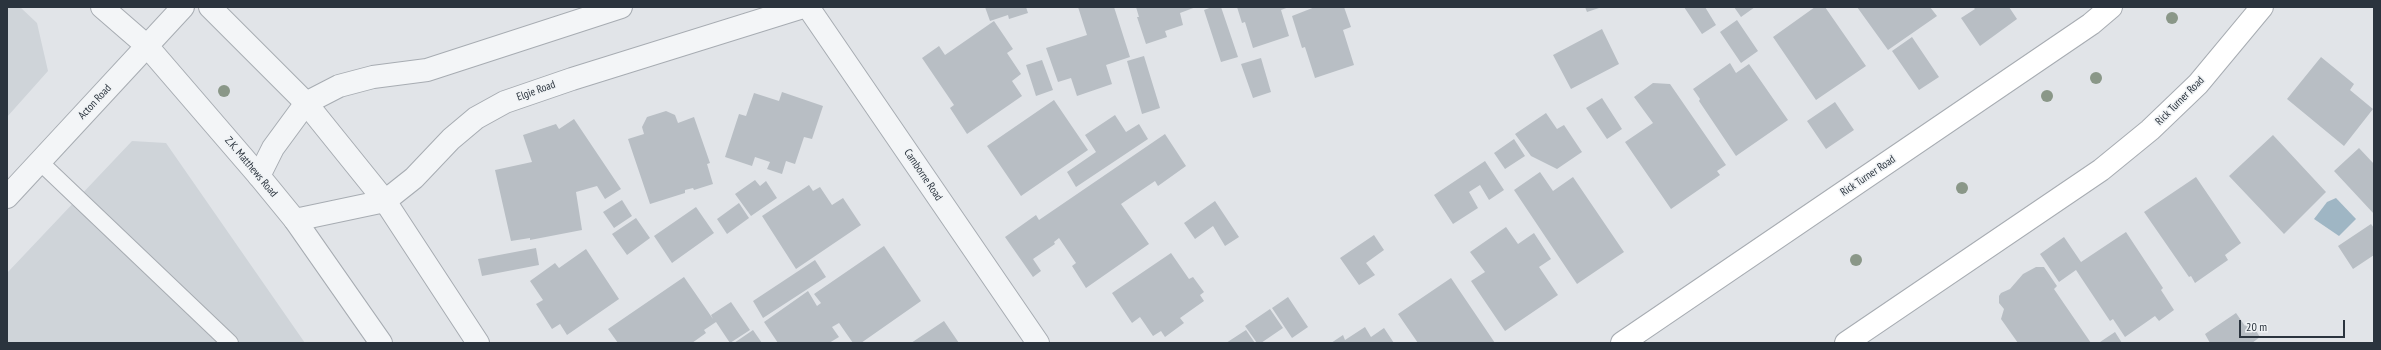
<!DOCTYPE html>
<html>
<head>
<meta charset="utf-8">
<style>
  body { margin:0 }
  #map { position:relative; width:2381px; height:350px; overflow:hidden; background:#e1e4e8; font-family:"PT Sans Narrow",sans-serif }
  canvas { display:block }
  .frame { position:absolute; inset:0; border:8px solid #2b343e; pointer-events:none }
  .scale { position:absolute; left:2239px; top:320px; width:106px; height:18px; box-sizing:border-box; border:2px solid #2b343e; border-top:0; padding-left:5px; font-size:12px; line-height:14px; white-space:nowrap; color:#2b343e; -webkit-text-stroke:3px #f0f3f5; paint-order:stroke }
</style>
</head>
<body>
<div id="map">
<canvas width="2381" height="350"></canvas>
<div class="frame"></div>
<div class="scale">20 m</div>
</div>
<script>
const c = document.querySelector('canvas').getContext('2d');
c.lineJoin = 'round';
function fillPath(path, color) {
  c.fillStyle = color;
  c.fill(path, 'evenodd');
}
function poly(rows) {
  const path = new Path2D();
  for (const r of rows) {
    path.moveTo(r[0], r[1]);
    for (let i = 2; i < r.length; i += 2) path.lineTo(r[i], r[i + 1]);
  }
  return path;
}
function strokePath(path, color, width, dash) {
  c.strokeStyle = color;
  c.lineWidth = width;
  c.lineCap = dash ? 'butt' : 'round';
  c.setLineDash(dash || []);
  c.stroke(path);
}
function drawText(font, color, halo, rows, align = 'center') {
  c.font = font + ' "PT Sans Narrow",sans-serif';
  c.lineWidth = 3;
  c.setLineDash([]);
  c.textBaseline = 'middle';
  c.strokeStyle = halo;
  c.fillStyle = color;
  for (const [text, x, y, turn = 0] of rows) {
    c.save();
    c.translate(x, y);
    c.rotate((+turn || 0) * Math.PI / 180);
    c.textAlign = isNaN(turn) ? turn : align;
    if (halo) c.strokeText(text, 0, 0);
    c.fillText(text, 0, 0);
    c.restore();
  }
}
fillPath(poly([
  [7,7,20,7,37,23,48,71,7,117],
  [132,141,166,143,305,343,7,343,7,273]
]), '#cfd4d9');
fillPath(poly([
  [2336,198,2356,219,2339,236,2314,219,2327,202]
]), '#9fb6c4');
fillPath(poly([
  [985,7,1026,7,1028,13,1009,19,1008,15,990,21],
  [1078,7,1114,7,1130,57,1106,65,1112,84,1077,96,1071,78,1058,82,1046,48,1087,35],
  [1136,7,1196,7,1180,13,1183,25,1165,31,1167,37,1146,44,1137,17,1139,17],
  [1212,7,1221,7,1238,57,1221,62,1204,10],
  [1237,7,1289,7,1281,10,1289,36,1253,48,1245,22,1242,23],
  [1315,7,1344,7,1351,27,1343,30,1354,65,1315,78,1305,47,1302,48,1292,16],
  [1585,7,1602,7,1587,12],
  [1684,7,1705,7,1716,25,1702,34],
  [1734,7,1755,7,1741,17],
  [1815,7,1825,7,1866,66,1816,100,1773,37],
  [1857,7,1930,7,1937,16,1888,50],
  [1973,7,2009,7,2017,19,1980,46,1961,18,1975,9],
  [1737,20,1758,51,1741,63,1720,32],
  [994,21,1013,49,1007,53,1021,74,1012,81,1022,96,967,134,950,108,954,105,922,58,939,46,945,55],
  [1602,29,1619,64,1571,89,1553,55],
  [1912,37,1939,77,1919,90,1892,51],
  [1144,56,1160,108,1142,114,1127,61],
  [2321,57,2354,84,2350,90,2373,109,2344,146,2287,99],
  [1261,58,1271,92,1253,98,1241,64],
  [1042,60,1053,90,1036,96,1026,65],
  [1730,63,1736,73,1749,64,1788,120,1736,156,1699,101,1700,99,1693,89],
  [1653,83,1670,84,1726,165,1717,171,1720,175,1671,209,1625,142,1653,123,1634,97],
  [782,92,823,106,812,139,804,137,795,164,786,161,782,174,767,169,770,162,755,157,752,166,725,157,739,114,746,116,754,93,779,101],
  [1602,98,1622,129,1607,139,1586,108],
  [1054,100,1088,150,1021,196,987,146],
  [1835,102,1854,130,1826,149,1807,121],
  [666,111,675,115,678,123,694,117,710,163,707,164,713,184,694,190,693,188,685,190,685,193,650,204,628,139,644,134,642,127,647,117],
  [1546,113,1557,129,1564,125,1582,152,1557,169,1531,156,1515,134],
  [1115,115,1126,132,1139,124,1148,139,1076,187,1067,172,1096,152,1085,135],
  [574,119,621,189,605,199,597,186,576,192,582,230,530,240,530,238,511,241,495,170,532,162,523,135,556,124,559,129],
  [1165,134,1186,166,1158,186,1155,181,1121,204,1149,244,1086,288,1072,266,1076,263,1059,238,1054,242,1055,244,1033,259,1041,271,1033,277,1005,237,1036,215,1039,220],
  [2273,135,2326,192,2284,234,2229,176],
  [1514,139,1525,156,1505,169,1494,153],
  [2359,148,2374,164,2374,214,2334,171],
  [1485,161,1504,190,1489,200,1480,185,1469,192,1478,208,1453,224,1434,195],
  [1540,172,1553,191,1573,177,1624,252,1577,284,1514,190],
  [2196,177,2241,243,2225,255,2228,260,2195,283,2191,276,2189,277,2144,212],
  [755,180,760,186,766,181,777,198,751,216,735,194],
  [809,185,813,191,820,187,832,205,843,198,861,225,796,269,762,216],
  [622,200,632,216,614,228,603,212],
  [1215,201,1239,237,1225,246,1213,226,1195,239,1184,223],
  [739,203,749,218,727,234,717,219],
  [696,207,714,233,672,263,654,236],
  [636,218,650,238,627,255,612,234],
  [2371,224,2374,228,2374,255,2353,269,2338,246],
  [1506,227,1518,244,1534,233,1551,259,1539,267,1558,295,1505,331,1471,281,1485,272,1470,252],
  [2126,232,2163,288,2161,290,2174,310,2159,321,2155,316,2125,337,2113,319,2110,321,2076,270,2059,282,2040,254,2064,237,2081,262],
  [1374,235,1384,250,1366,263,1375,275,1359,285,1340,258],
  [884,246,921,301,861,343,853,343,839,323,832,327,839,337,829,343,778,343,764,322,808,291,817,306,821,303,814,294],
  [536,248,539,265,482,276,478,259],
  [586,249,619,299,567,335,560,324,552,329,536,304,543,300,530,281,555,263,559,268],
  [1171,253,1189,279,1193,277,1204,292,1200,295,1204,301,1180,318,1184,323,1165,337,1161,331,1153,336,1140,317,1132,323,1112,293],
  [815,260,826,277,763,318,753,301],
  [2036,267,2044,267,2057,286,2054,289,2091,343,2018,343,2001,319,2004,309,1999,303,1999,296,2001,293,2010,289,2023,274],
  [684,277,713,319,711,315,731,302,750,330,730,343,716,322,704,330,706,333,692,343,618,343,608,329],
  [1451,278,1495,343,1418,343,1398,314],
  [1288,297,1308,327,1292,338,1272,308],
  [1270,309,1283,328,1261,343,1257,343,1245,326],
  [2236,313,2245,326,2250,322,2260,337,2252,343,2210,343,2205,334],
  [944,321,959,343,911,343],
  [1365,327,1371,337,1384,328,1394,343,1331,343,1343,335,1345,340],
  [753,330,762,343,734,343],
  [1246,330,1255,343,1226,343],
  [2115,332,2122,343,2101,343,2100,342]
]), '#b8bec4');
const service = poly([
  [40,162,230,343]
]);
const minor = poly([
  [808,7,1038,343],
  [259,176,273,148,306,103,339,86,373,77,427,70,621,7],
  [7,197,183,7],
  [295,220,385,201,414,178,451,139,476,118,505,102,572,79,803,7]
]);
const tertiary = poly([
  [102,7,147,46,259,176,295,220,381,343],
  [210,7,306,103,385,201,478,343]
]);
const secondary = poly([
  [1622,343,2091,24,2111,7],
  [1846,343,2101,170,2150,130,2198,84,2262,7]
]);
strokePath(service, '#a7acb2', 18);
strokePath(minor, '#a7acb2', 24);
strokePath(tertiary, '#a7acb2', 24);
strokePath(secondary, '#a7acb2', 24);
strokePath(service, '#f3f5f7', 16);
strokePath(minor, '#f3f5f7', 22);
strokePath(tertiary, '#f3f5f7', 22);
strokePath(secondary, '#fff', 22);
c.fillStyle = '#8a9788';
for (const [x, y] of [
  [2172,18],
  [2096,78],
  [224,91],
  [2047,96],
  [1962,188],
  [1856,260]
]) {
  c.beginPath();
  c.arc(x, y, 6, 0, 2 * Math.PI);
  c.fill();
}
drawText('11px', '#2b343e', '#f0f3f5', [
  ["Elgie Road",536,91,-20],
  ["Rick Turner Road",2180,101,-45],
  ["Acton Road",95,102,-47],
  ["Z.K. Matthews Road",251,167,50],
  ["Camborne Road",923,175,56],
  ["Rick Turner Road",1868,176,-34]
]);
</script>
</body>
</html>
